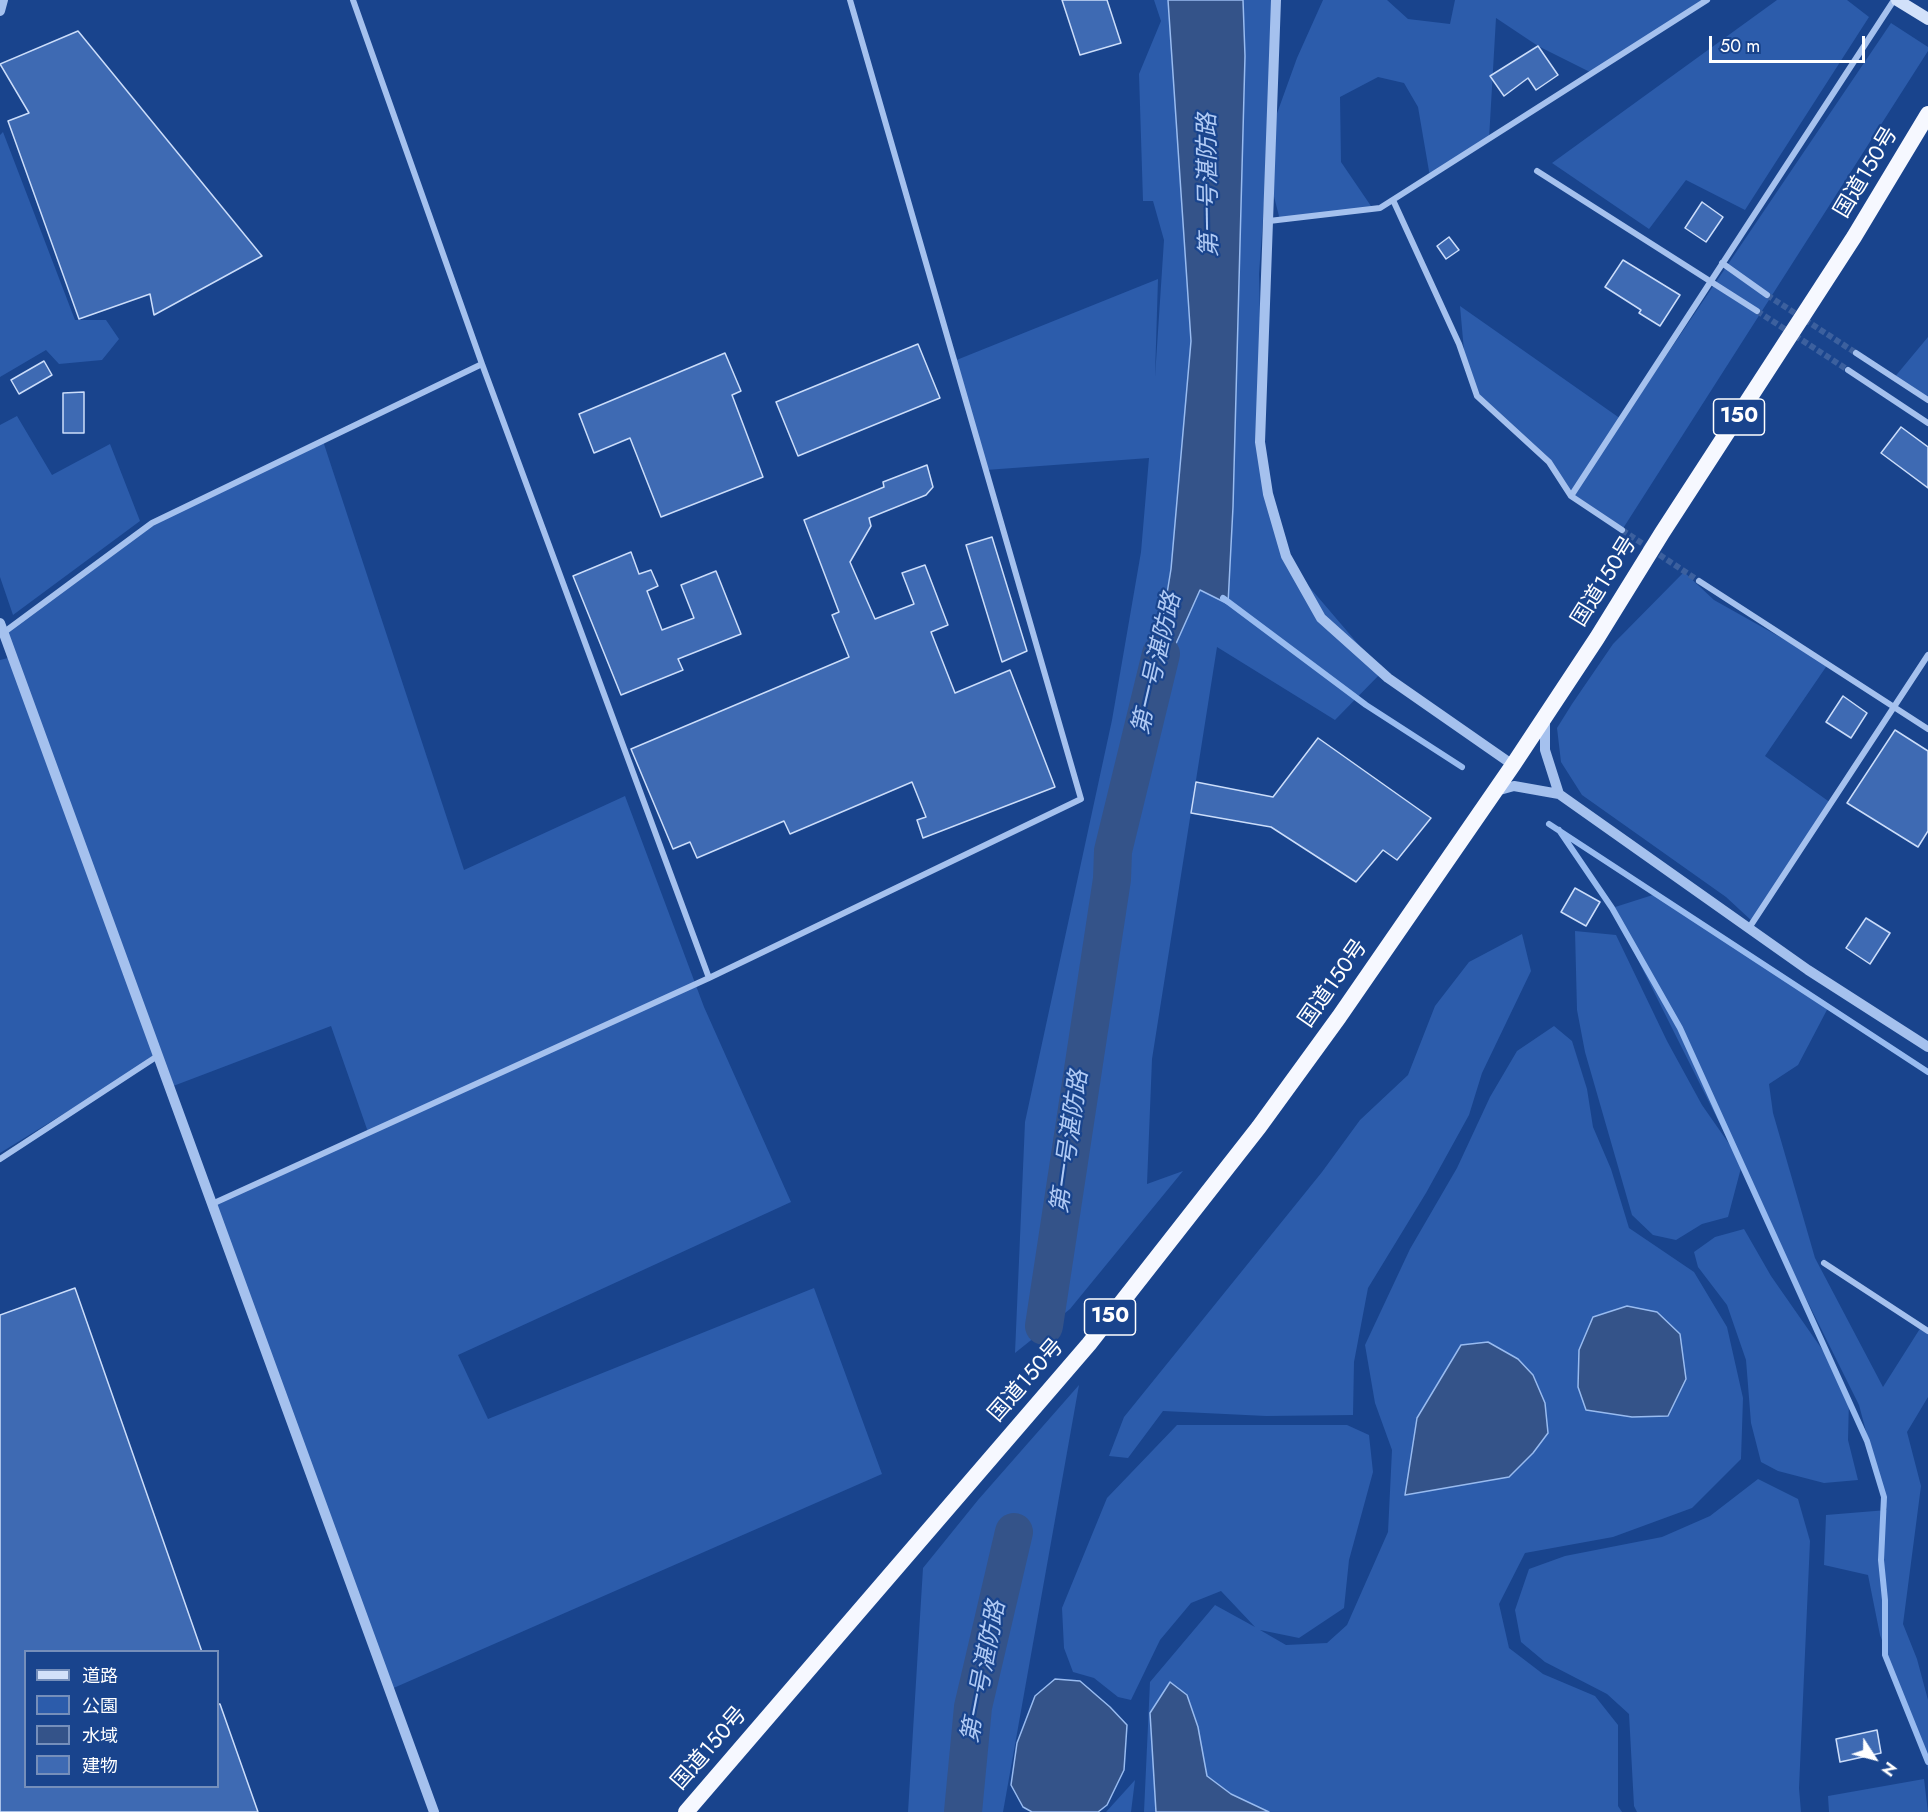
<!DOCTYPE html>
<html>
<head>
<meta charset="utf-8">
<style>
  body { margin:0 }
  #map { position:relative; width:1928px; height:1812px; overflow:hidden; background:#19448d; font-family:Jost,"Noto Sans JP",sans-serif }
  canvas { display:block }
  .legend { position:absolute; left:24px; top:1650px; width:195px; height:138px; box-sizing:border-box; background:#19448d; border:2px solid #758fbb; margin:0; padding:8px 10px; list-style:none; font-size:18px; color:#fff }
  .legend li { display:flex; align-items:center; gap:12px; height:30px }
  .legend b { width:30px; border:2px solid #758fbb }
  .north { position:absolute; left:1844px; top:1728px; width:60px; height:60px; -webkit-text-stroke:4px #19448d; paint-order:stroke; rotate:126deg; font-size:16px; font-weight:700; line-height:24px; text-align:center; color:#fff }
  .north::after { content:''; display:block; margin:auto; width:21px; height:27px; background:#fff; clip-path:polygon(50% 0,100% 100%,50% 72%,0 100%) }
  .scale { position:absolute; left:1709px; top:36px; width:156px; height:27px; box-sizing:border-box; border:3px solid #fff; border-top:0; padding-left:8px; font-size:18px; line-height:21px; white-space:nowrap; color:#fff; -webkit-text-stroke:4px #19448d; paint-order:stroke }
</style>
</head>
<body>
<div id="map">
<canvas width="1928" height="1812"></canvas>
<ul class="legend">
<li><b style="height:8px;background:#d2e1fa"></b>道路</li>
<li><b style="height:16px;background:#2c5cab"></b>公園</li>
<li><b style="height:16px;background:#345389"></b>水域</li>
<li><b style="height:16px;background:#3e6ab3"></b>建物</li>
</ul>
<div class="north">N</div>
<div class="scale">50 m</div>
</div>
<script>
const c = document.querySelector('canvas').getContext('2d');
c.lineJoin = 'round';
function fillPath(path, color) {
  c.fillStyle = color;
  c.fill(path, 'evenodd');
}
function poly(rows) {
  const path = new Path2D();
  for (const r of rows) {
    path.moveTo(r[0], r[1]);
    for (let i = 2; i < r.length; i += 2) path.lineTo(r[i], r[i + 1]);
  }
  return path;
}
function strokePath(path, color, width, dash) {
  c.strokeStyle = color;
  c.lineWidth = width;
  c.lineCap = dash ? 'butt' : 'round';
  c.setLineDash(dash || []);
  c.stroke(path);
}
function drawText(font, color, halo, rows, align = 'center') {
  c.font = font + ' Jost,"Noto Sans JP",sans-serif';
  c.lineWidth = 4.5;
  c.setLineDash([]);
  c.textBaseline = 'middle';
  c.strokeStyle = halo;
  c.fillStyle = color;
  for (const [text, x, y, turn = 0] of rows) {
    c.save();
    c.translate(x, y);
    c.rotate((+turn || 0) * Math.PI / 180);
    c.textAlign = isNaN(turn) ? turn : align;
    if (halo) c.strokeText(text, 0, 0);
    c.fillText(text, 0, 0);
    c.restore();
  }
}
fillPath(poly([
  [1154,0,1273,0,1271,130,1297,58,1323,0,1387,0,1408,19,1450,24,1455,0,1711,0,1592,73,1538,46,1496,18,1489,139,1430,177,1418,107,1404,83,1378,77,1340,97,1341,162,1373,209,1280,220,1269,177,1268,148,1259,274,1264,492,1294,569,1382,672,1335,720,1217,647,1152,1059,1147,1184,1183,1171,1070,1309,1015,1353,1025,1122,1112,720,1141,552,1149,458,986,470,954,361,1158,279,1155,377,1164,240,1153,201,1143,201,1139,74,1161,21],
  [1777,0,1847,0,1869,17,1745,210,1686,180,1649,229,1552,163],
  [1891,23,1928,47,1928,51,1622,530,1571,496,1543,457,1477,396,1465,362,1460,306,1621,419,1597,458],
  [3,132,75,320,106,320,119,339,102,360,59,364,46,350,0,377,0,135],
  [1928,337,1928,400,1893,379],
  [17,416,52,475,110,444,140,521,13,615,0,577,0,425],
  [323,441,464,870,625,796,704,1007,791,1202,458,1355,488,1419,814,1288,882,1474,389,1690,211,1204,368,1132,331,1026,168,1088,156,1057,0,1153,0,660,12,657,3,633,152,523],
  [1684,572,1714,600,1828,664,1765,756,1831,803,1753,922,1726,897,1582,795,1561,762,1557,728,1572,704,1613,644],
  [1659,893,1829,1006,1798,1065,1769,1084,1773,1113,1815,1258,1883,1387,1921,1327,1928,1331,1928,1397,1907,1432,1921,1486,1903,1624,1917,1659,1928,1700,1928,1770,1924,1752,1880,1635,1868,1575,1824,1565,1826,1515,1887,1510,1859,1405,1741,1168,1728,1217,1702,1224,1676,1240,1653,1235,1632,1215,1585,1052,1577,1010,1575,931,1616,935,1667,1041,1702,1105,1732,1148,1612,908],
  [1522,934,1531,971,1482,1073,1469,1115,1426,1193,1368,1288,1354,1362,1353,1415,1266,1416,1163,1411,1128,1458,1109,1456,1124,1417,1322,1172,1360,1120,1408,1075,1435,1006,1469,962],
  [1554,1026,1572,1041,1587,1089,1593,1127,1611,1169,1629,1228,1694,1272,1727,1327,1743,1398,1741,1459,1692,1508,1613,1537,1525,1553,1499,1604,1509,1648,1543,1674,1595,1696,1618,1725,1618,1806,1622,1812,1144,1812,1150,1682,1215,1605,1255,1627,1221,1591,1191,1603,1160,1640,1131,1700,1118,1697,1094,1678,1073,1672,1064,1648,1062,1608,1107,1498,1177,1425,1347,1425,1369,1435,1373,1472,1349,1560,1344,1608,1299,1638,1260,1630,1286,1645,1327,1643,1347,1625,1388,1532,1392,1450,1375,1403,1365,1345,1410,1249,1457,1168,1490,1097,1517,1051],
  [1744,1229,1771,1276,1833,1365,1849,1400,1848,1440,1858,1480,1824,1483,1778,1471,1761,1462,1751,1423,1746,1360,1727,1305,1698,1267,1694,1252,1715,1237],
  [1079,1385,1003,1812,908,1812,923,1568,978,1500],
  [1758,1479,1798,1499,1810,1541,1799,1788,1801,1812,1637,1812,1634,1806,1629,1714,1607,1694,1545,1662,1521,1642,1515,1610,1529,1569,1565,1556,1662,1537,1710,1516],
  [1924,1779,1928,1812,1829,1812,1828,1796],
  [1135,1780,1131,1812,1106,1812]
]), '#2c5cab');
const water = poly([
  [1168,0,1243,0,1245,56,1233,507,1228,604,1200,590,1149,704,1171,569,1191,341,1168,0],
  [1627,1306,1657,1312,1680,1334,1686,1379,1668,1416,1632,1417,1586,1410,1578,1387,1579,1350,1593,1317,1627,1306],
  [1488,1342,1518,1359,1533,1375,1545,1403,1548,1433,1533,1453,1509,1477,1405,1495,1417,1418,1461,1345,1488,1342],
  [1055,1679,1080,1681,1110,1707,1127,1725,1124,1770,1107,1805,1098,1812,1032,1812,1023,1807,1011,1785,1017,1743,1035,1696,1055,1679],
  [1170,1682,1187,1695,1198,1727,1207,1776,1231,1794,1269,1812,1156,1812,1150,1713,1170,1682]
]);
fillPath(water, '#345389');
strokePath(water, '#98bbf0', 1.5);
strokePath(poly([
  [1223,598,1366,705,1462,767],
  [1549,824,1928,1072],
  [1559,830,1612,908,1680,1028,1867,1441,1884,1497,1881,1560,1885,1600,1885,1655,1928,1762]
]), '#98bbf0', 6);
strokePath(poly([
  [1044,1326,1112,879,1113,851,1161,654],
  [963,1812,973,1707,1014,1532]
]), '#345389', 38);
const building = poly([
  [1062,0,1107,0,1121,43,1080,55,1062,0],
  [78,31,262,256,154,315,150,294,79,319,8,121,29,113,0,64,78,31],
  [1538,46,1558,75,1536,90,1528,78,1504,96,1490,76,1538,46],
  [1702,202,1723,217,1706,242,1685,228,1702,202],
  [1449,237,1459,250,1446,259,1437,246,1449,237],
  [1623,260,1680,295,1660,326,1639,313,1641,310,1605,287,1623,260],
  [918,344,940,398,798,456,776,402,918,344],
  [725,353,741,391,732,395,763,477,661,517,630,438,594,453,579,414,725,353],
  [44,361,52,375,19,394,11,380,44,361],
  [84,392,84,433,63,433,63,393,84,392],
  [1901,427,1928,447,1928,488,1881,453,1901,427],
  [927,465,933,487,926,495,869,518,871,526,850,562,875,619,914,604,902,573,925,565,948,625,931,632,955,693,1010,670,1055,787,923,838,917,820,926,817,912,782,790,834,784,821,697,858,690,842,673,849,631,749,849,657,832,615,839,612,804,520,884,487,883,482,927,465],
  [992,537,1027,651,1002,662,966,545,992,537],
  [631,552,639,574,651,570,658,586,647,591,662,630,694,618,681,585,716,571,741,634,678,659,683,670,621,695,573,576,631,552],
  [1843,696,1867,713,1851,738,1826,722,1843,696],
  [1895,730,1928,751,1928,831,1918,847,1847,803,1895,730],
  [1318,738,1431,818,1397,860,1383,850,1356,882,1271,827,1191,813,1196,782,1273,797,1318,738],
  [1575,888,1600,902,1586,926,1561,912,1575,888],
  [1866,918,1890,933,1870,964,1846,948,1866,918],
  [75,1288,202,1652,26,1652,26,1786,218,1786,218,1704,220,1704,258,1812,0,1812,0,1315,75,1288],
  [1877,1730,1881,1753,1840,1762,1836,1739,1877,1730]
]);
fillPath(building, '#3e6ab3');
strokePath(building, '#cbddfa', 1.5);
strokePath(poly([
  [1767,295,1856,353],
  [1757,311,1848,370],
  [1622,530,1699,581]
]), '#3c609e', 6, [6, 3]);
strokePath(poly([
  [353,0,482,364,709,978],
  [1537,171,1757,311],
  [1393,200,1459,344,1477,396,1549,462,1571,496,1622,530],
  [1269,221,1380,208,1707,0],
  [1722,263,1767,295],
  [1856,353,1928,400],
  [1848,370,1928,423],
  [1571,496,1894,0],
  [1699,581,1928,729],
  [3,633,152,523,482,364],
  [1749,928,1928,655],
  [0,1159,156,1057],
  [212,1204,709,978,1081,799,850,0],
  [1824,1263,1928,1331]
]), '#a5c1ee', 6);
strokePath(poly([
  [1276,0,1260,442,1268,494,1286,556,1321,618,1388,678,1513,765],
  [0,11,3,0],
  [0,623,434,1812],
  [1545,718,1545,750,1559,794],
  [1496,791,1514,786,1559,794,1808,970,1928,1047]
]), '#a5c1ee', 10);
strokePath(poly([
  [1897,0,1928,19]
]), '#d2e1fa', 12);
strokePath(poly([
  [686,1812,1089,1344,1259,1127,1339,1017,1513,765,1597,638,1662,533,1854,237,1928,114]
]), '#f6f8ff', 16);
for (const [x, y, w] of [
  [1739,417,51],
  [1110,1317,51]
]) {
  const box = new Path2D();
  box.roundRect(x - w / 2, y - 18, w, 36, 4.5);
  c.fillStyle = '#19448d';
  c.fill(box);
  strokePath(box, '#fff', 1.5);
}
drawText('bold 21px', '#fff', null, [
  ["150",1739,417],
  ["150",1110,1317]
]);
drawText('22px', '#fff', '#19448d', [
  ["国道150号",1867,173,-59],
  ["国道150号",1605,582,-58],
  ["国道150号",1334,984,-55],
  ["国道150号",1027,1381,-49],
  ["国道150号",710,1749,-49]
]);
drawText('italic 24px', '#b1cbf5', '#19448d', [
  ["第一号湛防路",1210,185,-91],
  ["第一号湛防路",1158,664,-77],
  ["第一号湛防路",1071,1142,-82],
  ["第一号湛防路",985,1672,-79]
]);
</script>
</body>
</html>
